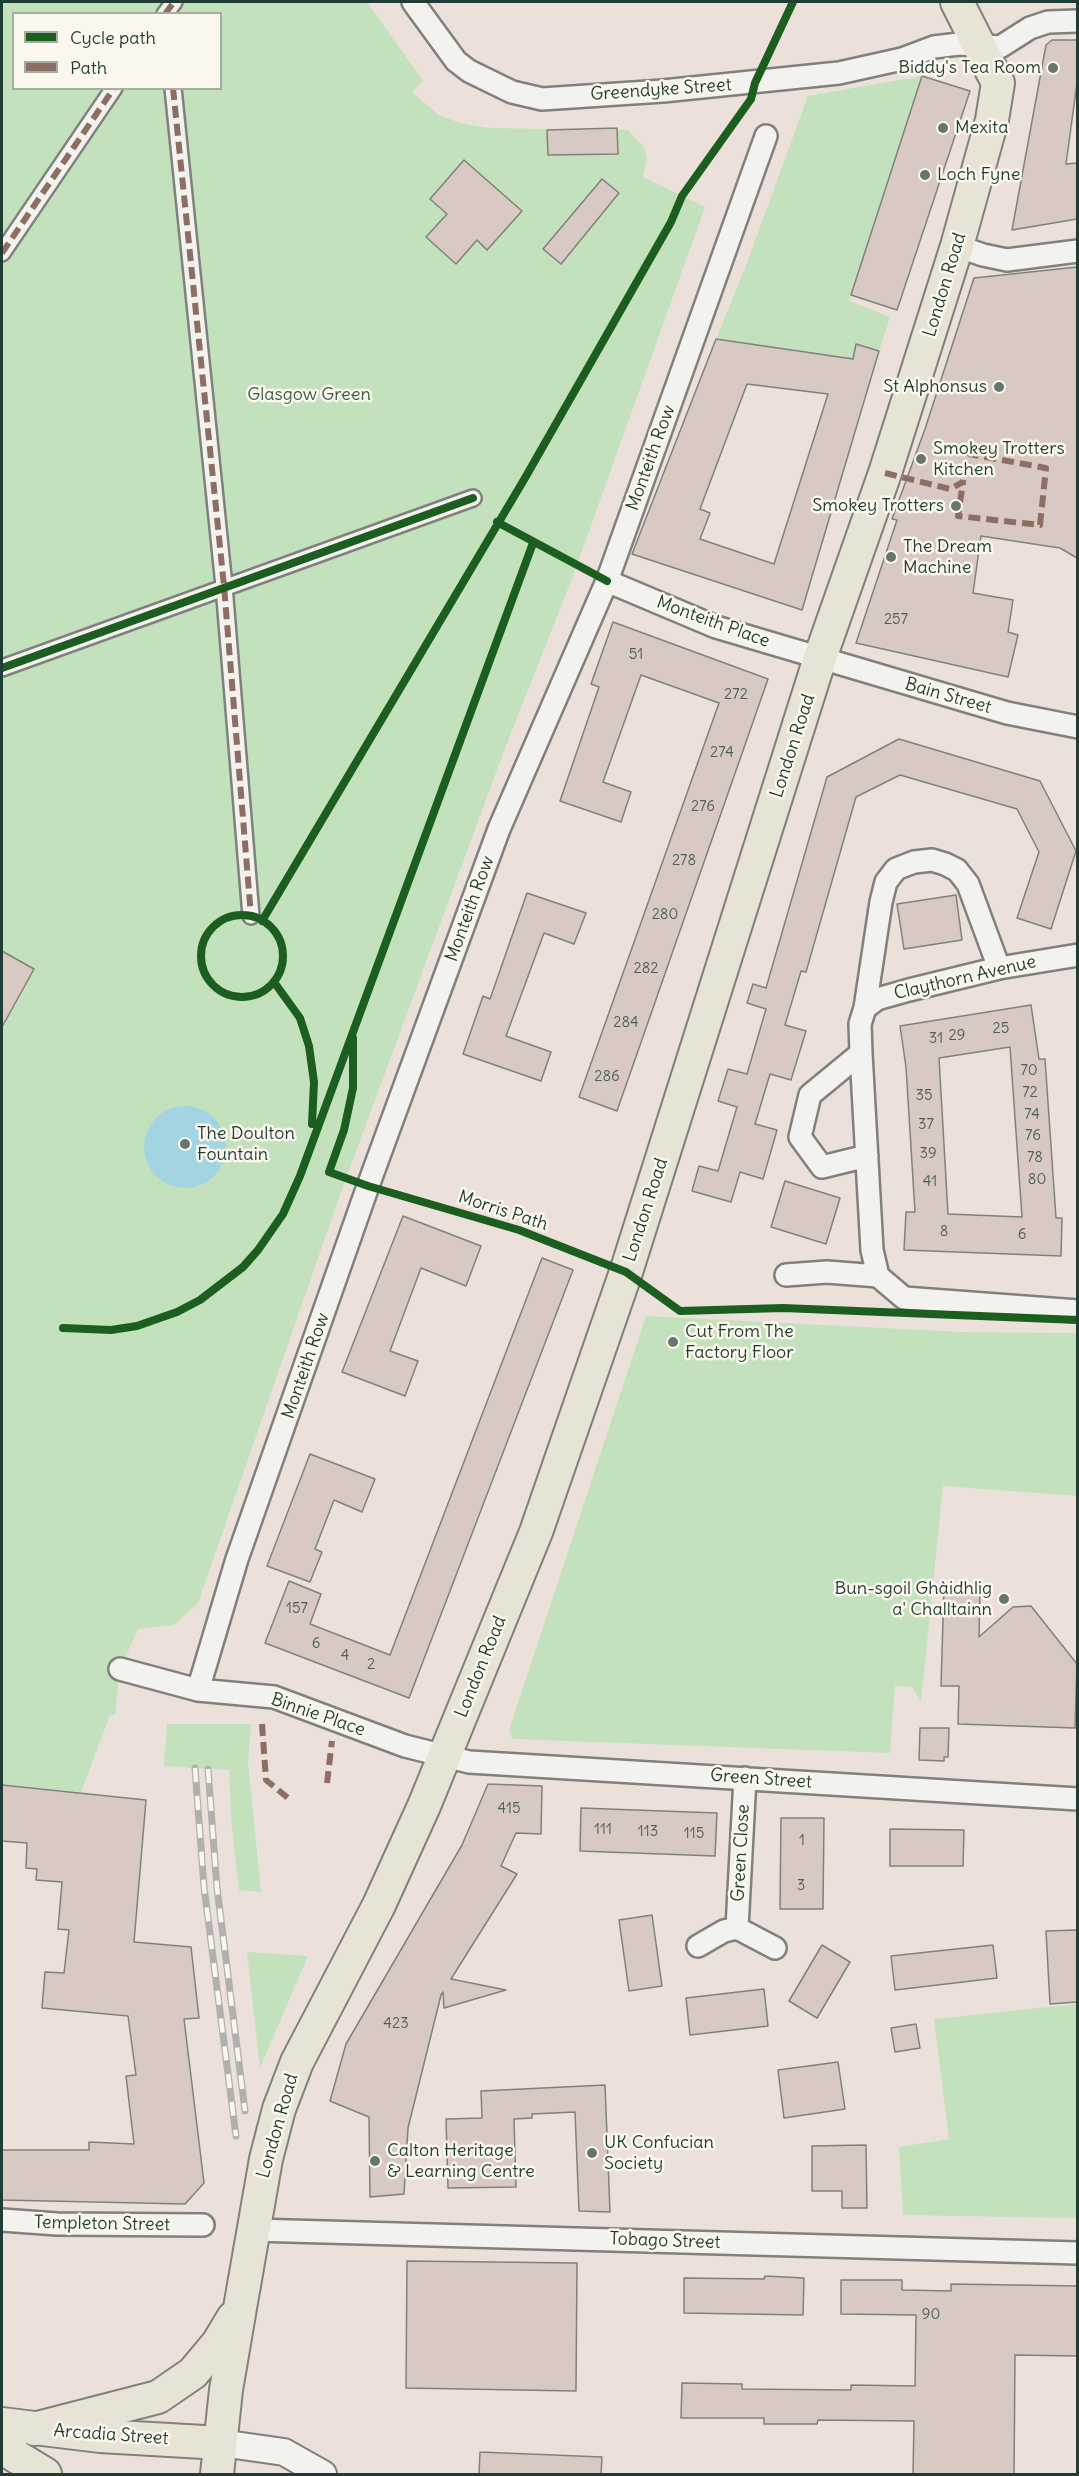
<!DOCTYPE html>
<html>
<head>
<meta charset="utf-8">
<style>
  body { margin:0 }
  #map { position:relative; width:1079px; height:2476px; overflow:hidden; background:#ebe1da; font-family:Delius,sans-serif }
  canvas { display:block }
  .frame { position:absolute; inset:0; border:3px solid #1f3d34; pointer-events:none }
  .legend { position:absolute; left:12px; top:12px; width:210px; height:78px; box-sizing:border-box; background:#fbf7ec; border:2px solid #a3ada2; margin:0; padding:8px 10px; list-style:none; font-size:18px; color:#1f3d34 }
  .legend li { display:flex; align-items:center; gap:12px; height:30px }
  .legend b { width:30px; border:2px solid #a3ada2 }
</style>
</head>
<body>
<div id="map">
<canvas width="1079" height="2476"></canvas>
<div class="frame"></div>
<ul class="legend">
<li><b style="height:8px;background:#1b5e20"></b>Cycle path</li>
<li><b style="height:8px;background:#8d6e63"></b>Path</li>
</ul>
</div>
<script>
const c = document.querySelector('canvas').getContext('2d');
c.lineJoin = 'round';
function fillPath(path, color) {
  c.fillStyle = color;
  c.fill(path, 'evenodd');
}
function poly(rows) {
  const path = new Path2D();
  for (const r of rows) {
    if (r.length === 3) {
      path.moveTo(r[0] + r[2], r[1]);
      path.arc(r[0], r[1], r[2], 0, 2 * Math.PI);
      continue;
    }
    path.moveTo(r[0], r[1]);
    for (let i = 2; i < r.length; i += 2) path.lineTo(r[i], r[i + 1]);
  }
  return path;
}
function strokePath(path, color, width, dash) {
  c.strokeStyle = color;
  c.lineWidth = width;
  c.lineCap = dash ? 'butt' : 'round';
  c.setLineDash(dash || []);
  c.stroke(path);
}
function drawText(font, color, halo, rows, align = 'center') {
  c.font = font + ' Delius,sans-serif';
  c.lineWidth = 5;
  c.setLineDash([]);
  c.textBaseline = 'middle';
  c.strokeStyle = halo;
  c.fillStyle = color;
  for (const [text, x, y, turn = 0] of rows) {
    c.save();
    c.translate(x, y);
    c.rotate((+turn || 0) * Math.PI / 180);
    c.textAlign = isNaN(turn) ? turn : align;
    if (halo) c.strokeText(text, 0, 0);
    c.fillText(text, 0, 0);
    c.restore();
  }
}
fillPath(poly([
  [2,2,367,2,423,81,412,92,439,115,460,123,489,128,628,130,644,147,647,159,643,177,705,207,573,576,504,751,340,1195,198,1603,174,1625,138,1629,120,1669,115,1715,110,1715,81,1792,2,1785],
  [14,14,220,14,220,88,14,88],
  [922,76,849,301,890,317,879,351,856,344,853,359,716,339,745,268,808,96],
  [646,1316,961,1332,1077,1333,1077,1496,943,1486,921,1702,912,1687,895,1686,890,1753,513,1739,509,1730],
  [167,1724,251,1724,248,1762,261,1892,239,1890,231,1817,229,1770,164,1766],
  [247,1952,308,1956,260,2068],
  [1077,2004,1077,2218,903,2215,899,2147,949,2139,934,2019]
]), '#c4e1be');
fillPath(poly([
  [185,1147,41]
]), '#a3d4e1');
const building = poly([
  [1052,40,1077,40,1077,83,1066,164,1077,163,1077,219,1012,230,1046,45,1052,40],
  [922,76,970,91,897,310,851,295,922,76],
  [617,128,618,154,548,155,547,130,617,128],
  [464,160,522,211,487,250,477,240,456,264,426,237,447,214,430,199,464,160],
  [602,179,619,193,561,264,543,249,602,179],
  [1077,267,1077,558,1060,548,981,536,973,593,1013,600,1008,632,1018,635,1008,677,856,643,897,520,892,519,925,429,974,278,1077,267],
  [716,339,853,359,856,344,879,351,802,610,632,554,716,339],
  [747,384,828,394,774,564,700,539,710,513,700,509,747,384],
  [613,622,768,679,617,1111,579,1097,719,703,641,675,603,782,631,792,621,822,560,801,599,687,591,684,613,622],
  [899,739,1040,781,1076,851,1051,929,1017,918,1039,852,1017,809,900,775,856,797,806,972,801,971,785,1025,806,1031,791,1080,770,1074,755,1124,777,1130,763,1179,740,1172,731,1202,692,1191,699,1166,718,1171,737,1107,718,1101,728,1069,747,1074,766,1009,747,1003,753,984,766,988,827,777,899,739],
  [527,893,586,913,574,944,544,933,506,1036,551,1052,541,1081,463,1054,483,996,490,999,527,893],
  [956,895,962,940,904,949,897,904,956,895],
  [2,951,34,969,2,1027,2,951],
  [1031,1005,1039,1059,1045,1059,1056,1218,1062,1218,1061,1256,904,1250,906,1212,915,1212,906,1067,900,1026,1031,1005],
  [1010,1047,1022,1217,948,1214,939,1058,1010,1047],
  [785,1181,840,1198,826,1244,771,1227,785,1181],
  [403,1216,481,1246,466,1286,421,1268,390,1351,418,1361,405,1396,342,1372,403,1216],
  [542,1258,573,1270,409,1698,265,1643,289,1581,321,1594,310,1624,390,1655,542,1258],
  [310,1454,375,1479,362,1512,334,1500,315,1549,322,1552,310,1582,267,1566,310,1454],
  [944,1587,980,1588,979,1637,1013,1607,1031,1606,1077,1664,1075,1728,958,1724,959,1686,941,1686,944,1587],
  [920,1728,949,1728,948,1757,944,1757,944,1761,919,1760,920,1728],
  [488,1784,542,1786,541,1834,516,1833,501,1866,517,1874,451,1979,506,1990,444,2008,443,1992,441,1995,408,2128,404,2194,370,2197,369,2117,330,2101,346,2044,462,1845,488,1784],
  [2,1785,146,1800,134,1942,191,1947,199,2018,184,2019,204,2183,185,2204,2,2200,2,2150,89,2150,89,2142,134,2144,126,2076,136,2075,128,2016,42,2008,45,1972,64,1973,69,1930,58,1929,62,1882,36,1880,37,1869,26,1868,27,1843,2,1841,2,1785],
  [581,1808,717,1813,715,1856,580,1851,581,1808],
  [781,1818,824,1818,823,1909,780,1909,781,1818],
  [890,1829,964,1830,963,1866,890,1866,890,1829],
  [652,1915,662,1986,629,1991,619,1920,652,1915],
  [1077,1930,1077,2002,1050,2004,1046,1931,1077,1930],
  [822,1945,850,1962,817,2018,789,2001,822,1945],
  [993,1945,997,1978,895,1990,891,1956,993,1945],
  [764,1989,768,2026,690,2035,686,1998,764,1989],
  [916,2024,920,2048,895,2052,891,2028,916,2024],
  [838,2062,845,2109,784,2118,778,2070,838,2062],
  [605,2085,610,2212,579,2211,575,2112,532,2114,532,2118,514,2119,516,2187,448,2188,446,2119,482,2118,481,2091,605,2085],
  [866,2145,867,2208,842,2208,842,2191,812,2191,812,2146,866,2145],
  [407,2261,577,2263,576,2391,406,2388,407,2261],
  [765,2276,804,2278,803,2315,684,2313,684,2278,764,2279,765,2276],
  [841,2280,902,2280,902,2290,951,2291,951,2284,1077,2286,1077,2356,1015,2355,1014,2475,913,2475,914,2421,818,2420,817,2424,764,2424,764,2418,681,2418,682,2383,742,2384,742,2389,851,2390,851,2385,915,2386,916,2315,841,2314,841,2280],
  [480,2452,602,2457,601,2475,479,2475,480,2452]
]);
fillPath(building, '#d8c9c2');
strokePath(building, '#80817c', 1.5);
const pedestrian = poly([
  [165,14,174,2],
  [173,88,224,586,251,916],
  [2,253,114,88],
  [2,668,473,498]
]);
const minor = poly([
  [413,2,456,61,469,71,512,92,542,99,663,91,839,73,902,59,934,47,959,44,1000,47,1030,28,1048,22,1078,21],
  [957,246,983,255,1007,260,1078,251],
  [607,581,716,627,1007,713,1078,727],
  [865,1008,881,902,886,882,896,869,914,862,932,860,945,864,957,870,968,884,999,968],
  [861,1053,810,1095,800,1137,822,1167,867,1156],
  [786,1275,827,1272,878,1276,904,1298,1078,1311],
  [878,1276,872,1250,861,1053,860,1024,865,1008,877,999,909,990,999,968,1078,955],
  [120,1669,198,1690,274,1697,405,1746,469,1762,1078,1799],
  [198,1690,237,1559,368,1186,499,829,607,581,766,136],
  [737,1928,745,1778],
  [698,1946,724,1931,737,1928,775,1948],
  [2,2220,57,2224,203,2225],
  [253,2230,1078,2253]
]);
const tertiary = poly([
  [221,2443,284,2452,323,2474]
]);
const primary = poly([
  [2,2424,100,2436,221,2443],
  [34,2429,158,2397,193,2373,218,2343,233,2318],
  [2,2448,45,2474],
  [217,2474,226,2390,240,2308,266,2159,279,2109,297,2062,379,1905,424,1806,536,1532,626,1272,820,658,885,473,957,246,992,120,998,83,957,2]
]);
strokePath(pedestrian, '#80817c', 20);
strokePath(minor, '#80817c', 26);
strokePath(tertiary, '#80817c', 30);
strokePath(primary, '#80817c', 36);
strokePath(pedestrian, '#f4f2ee', 15);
strokePath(minor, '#f4f2ee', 21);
strokePath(tertiary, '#f4f2ee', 26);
strokePath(primary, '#e8e4d5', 32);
const rail = poly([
  [195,1768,204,1887,236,2136],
  [208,1769,217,1888,245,2111]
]);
strokePath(rail, '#b0b1ae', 7);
strokePath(rail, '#fbf7ec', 4.5, [14]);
strokePath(poly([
  [165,14,174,2],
  [173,88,224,586,251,916],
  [2,253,114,88],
  [885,473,950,489,963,482,969,454,1046,468,1040,525,958,516,963,482],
  [262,1724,266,1780,288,1798],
  [327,1783,332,1741]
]), '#8d6e63', 6, [12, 6]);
strokePath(poly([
  [497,522,607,581],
  [2,668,473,498],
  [242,956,41],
  [262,921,525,478,671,222,682,196,751,99,755,83,793,2],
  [274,982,300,1018,309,1046,314,1082,312,1124],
  [353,1038,353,1088,344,1130,329,1172,368,1186,519,1230,626,1272,680,1311,783,1308,1078,1320],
  [63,1328,111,1330,137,1326,177,1312,200,1300,243,1267,258,1250,283,1214,300,1176,533,543]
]), '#1b5e20', 8);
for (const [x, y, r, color] of [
  [1053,68,6,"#66766e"],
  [943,128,6,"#66766e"],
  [925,175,6,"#66766e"],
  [999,387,6,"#66766e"],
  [921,459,6,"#66766e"],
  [956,506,6,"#66766e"],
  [891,557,6,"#66766e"],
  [185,1144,6,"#66766e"],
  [673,1342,6,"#66766e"],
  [1004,1599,6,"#66766e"],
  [592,2153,6,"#66766e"],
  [375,2161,6,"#66766e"]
]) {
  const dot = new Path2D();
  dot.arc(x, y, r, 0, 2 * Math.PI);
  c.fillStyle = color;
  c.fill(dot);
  strokePath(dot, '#fbf7ec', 2);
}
drawText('15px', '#4d6058', null, [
  ["257",896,620],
  ["51",636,655],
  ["272",736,695],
  ["274",722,753],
  ["276",703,807],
  ["278",684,861],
  ["280",665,915],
  ["282",646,969],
  ["284",626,1023],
  ["25",1001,1029],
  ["29",957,1036],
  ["31",936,1039],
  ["70",1029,1071],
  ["286",607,1077],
  ["72",1030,1093],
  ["35",924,1096],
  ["74",1032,1115],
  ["37",926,1125],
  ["76",1033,1136],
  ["39",928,1154],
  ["78",1035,1158],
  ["80",1037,1180],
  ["41",930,1182],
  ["8",944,1232],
  ["6",1022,1235],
  ["157",297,1609],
  ["6",316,1644],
  ["4",345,1656],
  ["2",371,1665],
  ["415",509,1809],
  ["111",603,1830],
  ["113",648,1832],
  ["115",694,1834],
  ["1",802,1841],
  ["3",801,1886],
  ["423",396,2024],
  ["90",931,2315]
]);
drawText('18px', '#1f3d34', '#fbf7ec', [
  ["Biddy's Tea Room",1041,68,"right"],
  ["Mexita",955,128],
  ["Loch Fyne",937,175],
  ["St Alphonsus",987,387,"right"],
  ["Smokey Trotters",933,449],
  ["Kitchen",933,470],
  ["Smokey Trotters",944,506,"right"],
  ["The Dream",903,547],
  ["Machine",903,568],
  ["The Doulton",197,1134],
  ["Fountain",197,1155],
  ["Cut From The",685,1332],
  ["Factory Floor",685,1353],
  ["Bun-sgoil Ghàidhlig",992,1589,"right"],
  ["a' Challtainn",992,1610,"right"],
  ["UK Confucian",604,2143],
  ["Society",604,2164],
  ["Calton Heritage",387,2151],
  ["& Learning Centre",387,2172]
], 'left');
drawText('18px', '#1f3d34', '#fbf7ec', [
  ["Greendyke Street",661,90,-4],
  ["London Road",945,285,-73],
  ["Monteith Row",651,458,-70],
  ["Monteith Place",713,622,20],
  ["Bain Street",948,696,16],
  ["London Road",793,746,-72],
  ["Monteith Row",470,909,-70],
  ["Claythorn Avenue",965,978,-13],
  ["London Road",646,1210,-72],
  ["Morris Path",503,1211,18],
  ["Monteith Row",306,1366,-71],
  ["London Road",481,1667,-68],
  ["Binnie Place",318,1715,19],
  ["Green Street",761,1779,4],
  ["Green Close",741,1853,-87],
  ["London Road",278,2126,-74],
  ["Templeton Street",102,2224,1],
  ["Tobago Street",665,2241,2],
  ["Arcadia Street",111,2435,4]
]);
drawText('18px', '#3a5e4b', '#fbf7ec', [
  ["Glasgow Green",309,395]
]);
</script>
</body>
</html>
